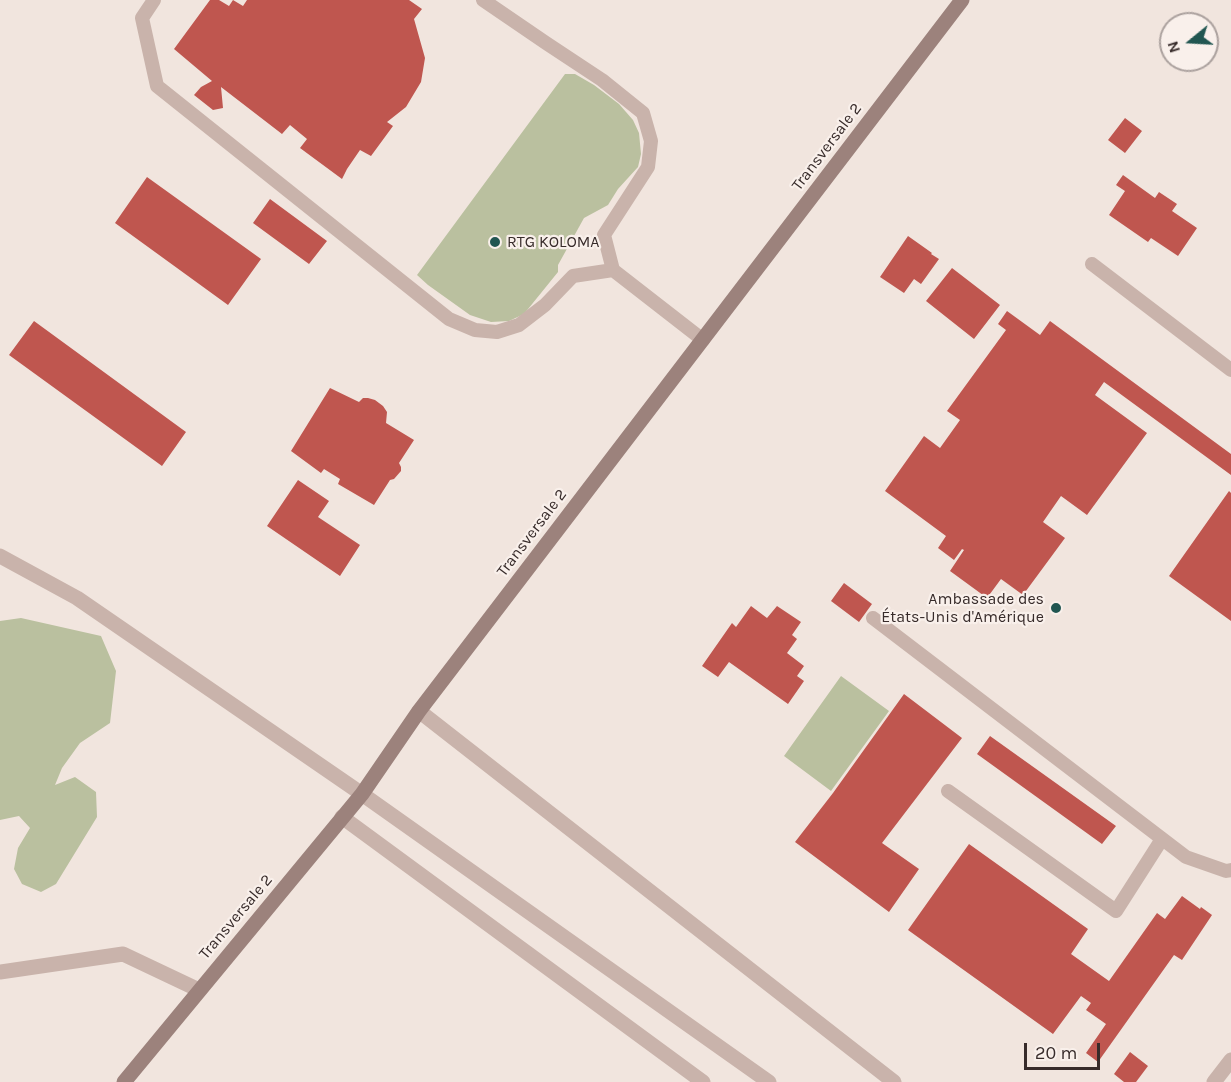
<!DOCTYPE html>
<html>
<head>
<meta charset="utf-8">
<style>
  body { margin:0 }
  #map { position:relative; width:1231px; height:1082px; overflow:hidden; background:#f1e5de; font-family:Karla,sans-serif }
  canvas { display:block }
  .north { position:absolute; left:1159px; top:12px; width:60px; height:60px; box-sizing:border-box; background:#f9f0eb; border:2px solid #aba19e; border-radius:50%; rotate:252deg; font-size:16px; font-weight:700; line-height:24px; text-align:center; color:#372b2a }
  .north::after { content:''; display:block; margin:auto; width:21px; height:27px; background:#215651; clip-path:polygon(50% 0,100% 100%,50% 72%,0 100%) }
  .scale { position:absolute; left:1024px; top:1043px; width:76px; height:27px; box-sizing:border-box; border:3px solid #372b2a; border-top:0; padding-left:8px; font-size:18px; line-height:21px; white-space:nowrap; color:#372b2a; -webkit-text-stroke:4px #f9f0eb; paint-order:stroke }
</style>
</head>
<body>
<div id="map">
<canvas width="1231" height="1082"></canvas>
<div class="north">N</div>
<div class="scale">20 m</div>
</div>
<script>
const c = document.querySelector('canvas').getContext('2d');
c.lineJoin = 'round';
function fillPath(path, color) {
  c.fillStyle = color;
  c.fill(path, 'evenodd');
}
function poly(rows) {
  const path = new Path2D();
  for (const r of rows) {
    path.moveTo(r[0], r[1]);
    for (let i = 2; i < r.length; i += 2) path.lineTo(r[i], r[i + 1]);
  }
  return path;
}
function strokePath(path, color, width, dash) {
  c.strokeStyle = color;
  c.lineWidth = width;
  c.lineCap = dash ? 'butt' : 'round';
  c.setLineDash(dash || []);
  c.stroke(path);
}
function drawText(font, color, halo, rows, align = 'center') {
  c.font = font + ' Karla,sans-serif';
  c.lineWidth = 4.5;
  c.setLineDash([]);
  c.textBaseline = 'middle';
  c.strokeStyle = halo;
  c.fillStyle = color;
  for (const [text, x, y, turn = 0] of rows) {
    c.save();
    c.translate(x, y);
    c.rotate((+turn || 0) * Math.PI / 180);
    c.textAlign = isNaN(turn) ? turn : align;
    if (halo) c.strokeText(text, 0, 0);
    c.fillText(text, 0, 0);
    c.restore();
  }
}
fillPath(poly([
  [565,74,575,74,594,85,619,104,633,120,639,133,641,154,638,167,618,189,608,205,584,218,558,265,558,272,524,314,509,321,491,322,470,315,428,285,417,275],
  [21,618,101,636,116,671,110,723,80,743,62,768,55,785,75,777,96,792,97,817,56,884,41,892,22,884,14,869,18,848,30,828,19,816,0,820,0,621],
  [841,676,889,711,831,791,784,756]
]), '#bac09f');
fillPath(poly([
  [210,0,219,0,229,6,233,0,243,6,247,0,409,0,422,9,414,19,425,58,421,82,406,107,387,122,393,126,371,156,360,150,347,169,342,179,300,148,307,139,290,125,282,134,221,87,223,108,213,110,194,95,201,87,212,81,174,49],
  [1125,118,1142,131,1125,153,1108,140],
  [1123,175,1155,198,1159,192,1177,204,1172,211,1197,228,1178,256,1151,238,1148,242,1109,215,1125,191,1116,185],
  [147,177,261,259,228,305,115,223],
  [270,199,327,241,309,264,253,223],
  [908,236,932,253,931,254,939,259,921,284,914,279,904,293,880,277],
  [952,268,1000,305,974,339,926,301],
  [1007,311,1040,335,1050,321,1231,454,1231,475,1104,382,1095,395,1147,433,1087,515,1061,496,1043,522,1065,538,1023,595,1001,579,987,598,950,571,964,550,962,549,954,560,938,548,946,536,885,491,924,436,940,448,960,420,947,411,1006,330,998,324],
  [34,321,186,432,162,466,9,355],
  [330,388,359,402,363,398,368,398,375,400,383,406,387,412,386,423,414,440,399,463,401,467,401,471,394,479,390,480,374,505,338,484,340,479,324,469,321,473,291,451],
  [298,480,329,501,318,517,360,545,340,576,267,526],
  [1229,491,1231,493,1231,621,1169,576],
  [844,583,872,604,859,622,831,601],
  [751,606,767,618,777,606,801,622,792,635,797,639,787,653,804,666,797,676,804,681,788,704,729,662,718,677,702,666,732,623,736,627],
  [904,694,962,738,882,843,919,869,889,912,795,842,833,793],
  [990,736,1116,826,1102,844,977,754],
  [969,844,1088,929,1071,954,1109,981,1157,913,1165,919,1182,896,1200,909,1201,907,1212,915,1182,960,1174,955,1098,1062,1086,1053,1106,1024,1086,1010,1091,1003,1081,996,1053,1034,908,930],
  [1130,1052,1148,1066,1136,1082,1124,1082,1114,1074]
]), '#bf564f');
strokePath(poly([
  [154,0,142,18,157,86,449,319,475,330,497,332,519,325,545,305,573,276,613,270],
  [483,0,546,43,602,80,643,113,651,141,648,167,604,235,613,270,703,340],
  [1092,264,1231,370],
  [873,618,1186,857,1226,871,1231,870],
  [948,791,1116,911,1162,839]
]), '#c9b3ab', 14);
strokePath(poly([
  [0,556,77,598,362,794,769,1082],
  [419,711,894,1082],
  [342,817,703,1082],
  [0,972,123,954,199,990],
  [1214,1082,1231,1060]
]), '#c9b3ab', 15);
strokePath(poly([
  [124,1082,362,794,419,711,962,0]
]), '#9c827c', 15);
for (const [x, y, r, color] of [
  [495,242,6,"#215651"],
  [1056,608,6,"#215651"]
]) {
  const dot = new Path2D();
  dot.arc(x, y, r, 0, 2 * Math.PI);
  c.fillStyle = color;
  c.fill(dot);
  strokePath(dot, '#f9f0eb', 2);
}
drawText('16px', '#372b2a', '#f9f0eb', [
  ["Transversale 2",827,147,-53],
  ["Transversale 2",532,533,-53],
  ["Transversale 2",236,917,-50]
]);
drawText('16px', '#372b2a', '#f9f0eb', [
  ["RTG KOLOMA",507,242],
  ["Ambassade des",1044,599,"right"],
  ["États-Unis d'Amérique",1044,617,"right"]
], 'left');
</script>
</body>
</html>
